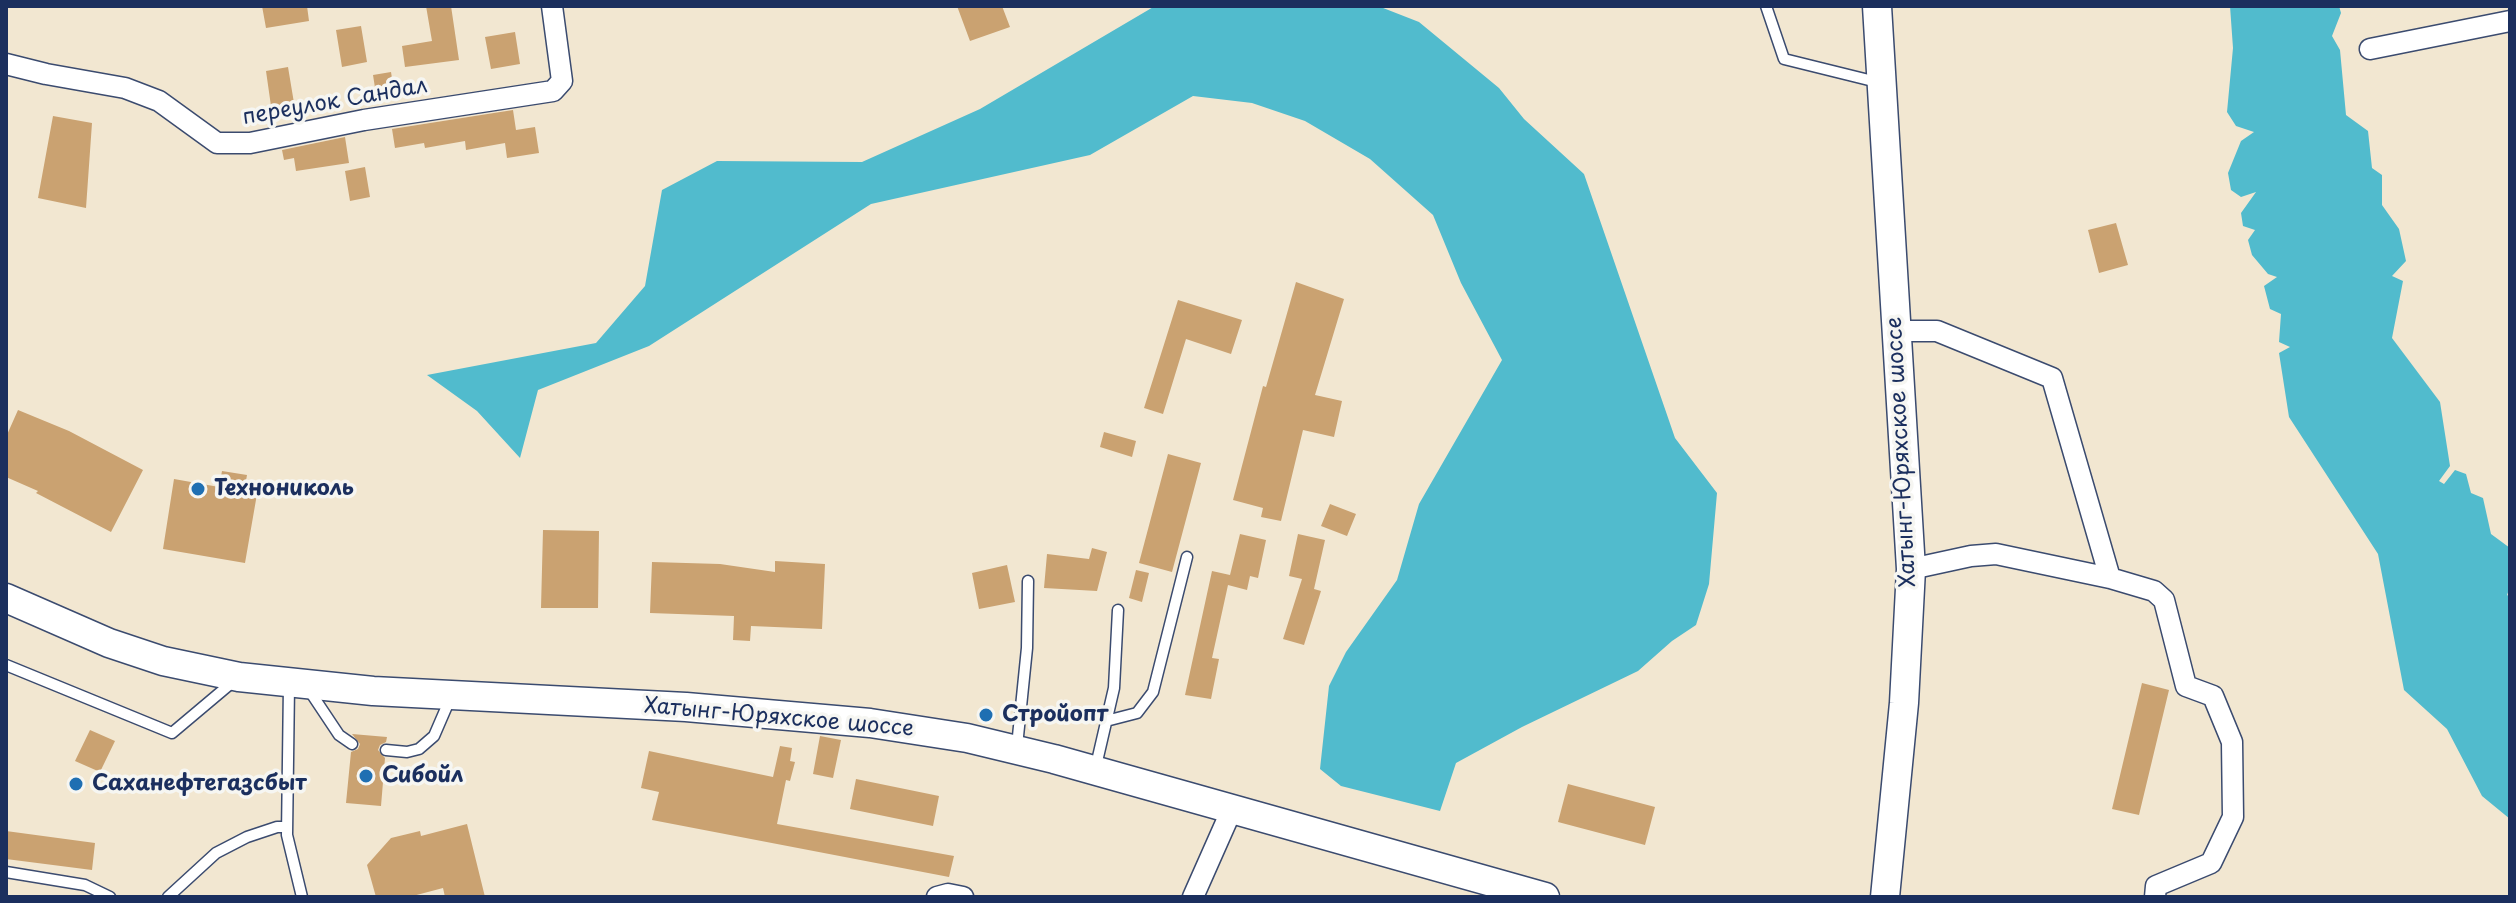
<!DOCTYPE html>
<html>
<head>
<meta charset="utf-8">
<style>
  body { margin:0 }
  #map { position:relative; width:2516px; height:903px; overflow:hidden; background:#f2e7d1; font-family:"Playpen Sans",sans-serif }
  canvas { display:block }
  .frame { position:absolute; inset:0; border:8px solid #1b2f5e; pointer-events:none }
</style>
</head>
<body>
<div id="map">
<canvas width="2516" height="903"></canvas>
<div class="frame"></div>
</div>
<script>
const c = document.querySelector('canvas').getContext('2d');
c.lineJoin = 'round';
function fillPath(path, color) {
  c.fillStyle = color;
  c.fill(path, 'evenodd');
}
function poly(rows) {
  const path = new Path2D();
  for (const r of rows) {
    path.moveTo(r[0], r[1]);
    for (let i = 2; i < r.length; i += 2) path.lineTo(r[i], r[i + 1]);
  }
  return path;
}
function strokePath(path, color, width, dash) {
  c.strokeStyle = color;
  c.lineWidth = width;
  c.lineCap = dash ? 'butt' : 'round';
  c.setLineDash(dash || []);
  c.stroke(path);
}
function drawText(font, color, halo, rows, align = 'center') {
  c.font = font + ' "Playpen Sans",sans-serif';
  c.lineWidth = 7;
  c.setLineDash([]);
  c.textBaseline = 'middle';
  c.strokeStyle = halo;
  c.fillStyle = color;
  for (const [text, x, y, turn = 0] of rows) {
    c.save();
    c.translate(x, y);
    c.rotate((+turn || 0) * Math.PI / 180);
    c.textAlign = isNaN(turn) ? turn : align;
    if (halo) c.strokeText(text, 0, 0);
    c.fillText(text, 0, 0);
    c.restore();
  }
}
fillPath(poly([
  [1155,6,1378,6,1419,22,1499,88,1524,119,1584,174,1675,438,1717,493,1709,584,1696,625,1672,641,1638,671,1522,727,1456,763,1440,811,1341,786,1320,769,1329,686,1346,652,1397,580,1419,504,1502,360,1461,283,1433,215,1370,159,1305,121,1252,103,1193,96,1090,155,871,204,649,346,538,390,520,458,477,411,427,375,596,343,645,286,662,190,717,161,862,162,980,109],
  [2230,6,2339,6,2341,13,2332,36,2340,50,2346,115,2368,131,2372,168,2382,175,2382,205,2399,229,2406,261,2392,276,2403,281,2392,338,2440,402,2450,466,2439,481,2444,484,2455,470,2466,474,2471,493,2483,498,2491,534,2510,548,2510,587,2507,595,2510,597,2510,819,2482,796,2447,729,2404,690,2378,554,2289,417,2279,353,2290,347,2279,342,2281,314,2270,309,2264,286,2277,277,2268,274,2252,255,2248,240,2255,230,2243,226,2241,213,2256,192,2241,197,2231,190,2228,173,2241,141,2254,132,2236,126,2227,112,2233,48]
]), '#51bbcd');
fillPath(poly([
  [262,6,307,6,309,21,266,28],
  [426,6,451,6,459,60,405,67,402,46,432,41],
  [957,6,1002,6,1010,27,970,41],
  [361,26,367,62,342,67,336,30],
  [515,32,520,64,491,69,485,37],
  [288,67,295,109,272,113,266,71],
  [391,72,394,91,376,94,373,75],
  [513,110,516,130,535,127,539,153,507,158,505,143,466,150,465,141,425,148,424,143,395,148,392,129],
  [53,116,92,123,86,208,38,198],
  [345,137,349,163,296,171,294,158,284,160,282,150],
  [365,167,370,197,350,201,345,171],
  [2116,223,2128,265,2099,273,2088,230],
  [1296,282,1344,299,1315,395,1342,401,1334,437,1303,430,1281,521,1261,517,1263,508,1233,500,1263,386,1266,387],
  [1178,300,1242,320,1231,354,1186,339,1163,414,1144,408],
  [18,410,69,431,143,470,111,532,36,493,38,491,6,477,6,437],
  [1104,432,1136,441,1132,457,1100,447],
  [1168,454,1201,463,1172,572,1139,563],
  [222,471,247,475,244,492,257,494,245,563,163,549,174,479,219,487],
  [1330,504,1356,514,1347,536,1321,526],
  [543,530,599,531,598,608,541,608],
  [1240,534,1266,540,1258,578,1250,576,1247,590,1228,585,1212,658,1219,659,1211,699,1185,695,1212,571,1230,575],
  [1298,534,1325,540,1314,589,1321,591,1304,645,1283,639,1302,579,1289,576],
  [1092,548,1107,552,1097,591,1044,588,1047,554,1089,559],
  [775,561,825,564,822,629,751,626,750,641,733,640,734,616,650,613,652,562,720,564,775,572],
  [1007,565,1015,602,979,609,972,573],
  [1136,570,1149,573,1142,602,1129,598],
  [2142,683,2169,690,2139,815,2112,809],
  [90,730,115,741,100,772,75,761],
  [352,734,387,737,386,742,380,745,378,750,385,758,381,806,346,803,351,752,358,749,360,744],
  [820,736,841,740,833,778,813,774],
  [780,746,792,748,790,761,795,762,790,781,786,780,777,824,954,856,949,877,652,820,659,792,641,788,649,751,773,777],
  [856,779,939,796,933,826,850,809],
  [1568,784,1655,807,1645,845,1558,822],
  [467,824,485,897,445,897,443,888,409,897,376,897,367,865,391,838,420,831,421,836],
  [6,831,95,843,92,870,6,859]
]), '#caa271');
const lane = poly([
  [1766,6,1784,59,1881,83],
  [6,665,172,733,235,680],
  [289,685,287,835,302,897],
  [309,690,339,735,352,744],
  [1106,721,1137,713,1153,692,1187,557],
  [1017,746,1027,648,1028,581],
  [386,750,407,752,419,749,434,736,450,699],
  [1095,770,1114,688,1118,610],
  [6,872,85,885,110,897],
  [168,897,216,853,247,837,277,827,287,827]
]);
const street = poly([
  [2370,49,2510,21],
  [6,64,46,74,125,88,159,101,217,143,250,143,364,120,553,91,562,81,552,6],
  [1897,331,1937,331,2052,378,2110,578],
  [1911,569,1971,556,1996,554,2110,578,2154,591,2164,600,2186,686,2213,696,2232,742,2233,817,2211,863,2156,886,2155,897],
  [937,897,948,894,963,897],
  [1193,897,1232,809]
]);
const secondary = poly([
  [1877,6,1911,569,1904,703,1885,897],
  [6,598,109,643,163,661,239,677,373,691,686,707,870,723,967,738,1054,759,1545,897]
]);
strokePath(lane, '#3b4b6f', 13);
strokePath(street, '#3b4b6f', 23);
strokePath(secondary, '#3b4b6f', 31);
strokePath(lane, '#fff', 10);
strokePath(street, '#fff', 20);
strokePath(secondary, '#fff', 28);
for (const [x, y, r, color] of [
  [198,489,8,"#1f6fb2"],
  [986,715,8,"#1f6fb2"],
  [366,776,8,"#1f6fb2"],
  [76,784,8,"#1f6fb2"]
]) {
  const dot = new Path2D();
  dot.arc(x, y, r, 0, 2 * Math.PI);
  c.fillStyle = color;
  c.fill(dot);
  strokePath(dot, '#f6f6f2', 3);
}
drawText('22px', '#1b2f5e', '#f6f6f2', [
  ["переулок Сандал",335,102,-10],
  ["Хатынг-Юряхское шоссе",1902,452,-93],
  ["Хатынг-Юряхское шоссе",779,718,5]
]);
drawText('bold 22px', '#1b2f5e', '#f6f6f2', [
  ["Технониколь",214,489],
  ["Стройопт",1002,715],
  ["Сибойл",382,776],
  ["Саханефтегазсбыт",92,784]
], 'left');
</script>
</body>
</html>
